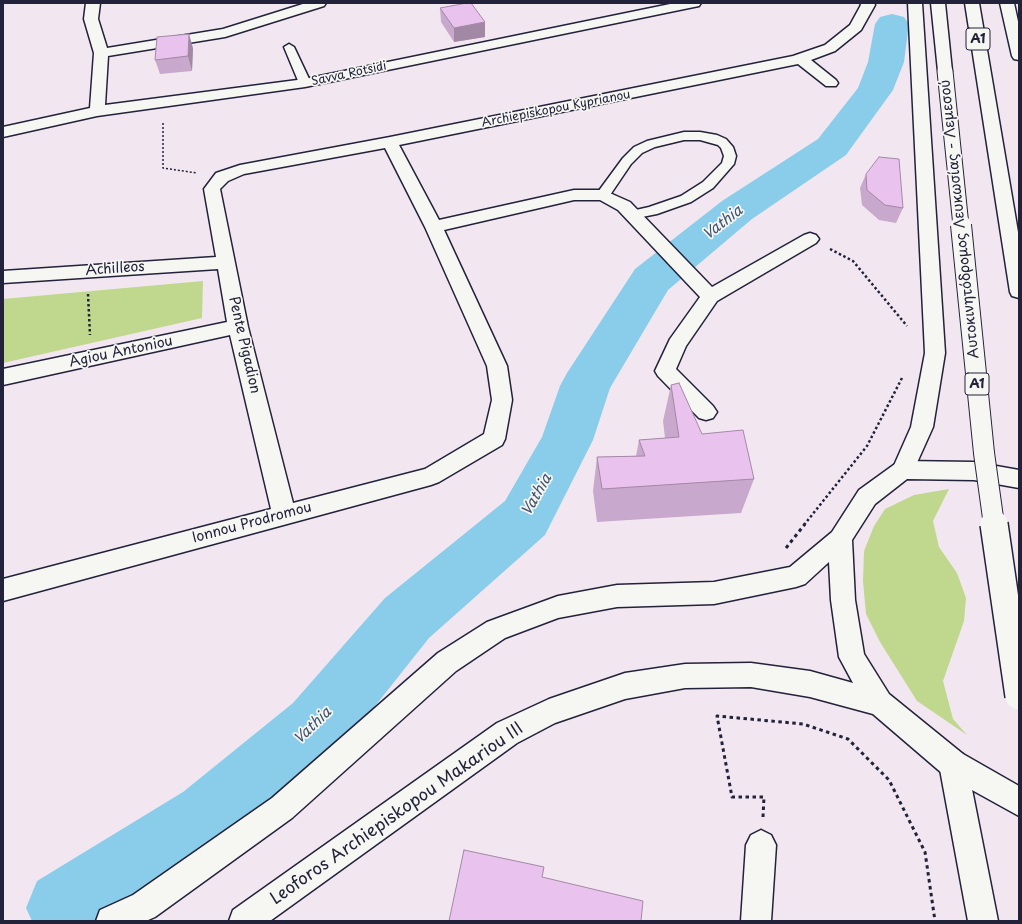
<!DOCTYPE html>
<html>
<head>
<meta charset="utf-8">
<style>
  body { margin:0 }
  #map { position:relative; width:1022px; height:924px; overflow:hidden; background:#f2e7f0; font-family:"Playpen Sans",sans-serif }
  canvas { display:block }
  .frame { position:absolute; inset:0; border:4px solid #22223b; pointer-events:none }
</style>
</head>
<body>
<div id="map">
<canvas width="1022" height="924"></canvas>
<div class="frame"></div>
</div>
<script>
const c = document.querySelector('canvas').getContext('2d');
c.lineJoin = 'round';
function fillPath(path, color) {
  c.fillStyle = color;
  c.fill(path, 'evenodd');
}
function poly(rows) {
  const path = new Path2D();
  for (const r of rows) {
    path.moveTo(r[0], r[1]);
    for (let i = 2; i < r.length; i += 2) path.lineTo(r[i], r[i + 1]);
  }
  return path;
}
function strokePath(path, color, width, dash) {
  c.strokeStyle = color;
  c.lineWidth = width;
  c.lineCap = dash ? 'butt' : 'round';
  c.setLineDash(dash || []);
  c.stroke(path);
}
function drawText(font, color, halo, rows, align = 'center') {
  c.font = font + ' "Playpen Sans",sans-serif';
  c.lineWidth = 3.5;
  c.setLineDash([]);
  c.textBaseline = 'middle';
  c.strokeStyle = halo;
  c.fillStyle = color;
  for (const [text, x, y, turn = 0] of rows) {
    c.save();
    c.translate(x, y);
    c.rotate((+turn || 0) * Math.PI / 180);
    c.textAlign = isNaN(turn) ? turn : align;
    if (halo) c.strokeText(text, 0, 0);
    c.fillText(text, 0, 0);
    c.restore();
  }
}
fillPath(poly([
  [203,281,202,318,3,363,3,299],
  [949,489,933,521,939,547,957,573,966,598,964,621,943,681,953,719,967,735,917,701,880,642,866,614,863,581,864,551,874,526,885,509,914,495]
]), '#c0d78e');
fillPath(poly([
  [892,14,904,17,909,24,904,62,893,90,846,155,752,219,668,290,610,388,593,440,545,535,429,638,341,749,233,842,111,921,32,921,26,908,37,881,183,792,293,703,385,598,505,501,542,437,560,386,567,373,635,269,722,201,818,139,858,88,868,62,875,24,880,17,892,14]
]), '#89cdea');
const lane = poly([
  [289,44,294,47,311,83,309,85,305,86,299,83,284,47,289,44],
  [684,132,700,132,717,135,726,139,733,147,736,156,734,164,713,188,691,202,657,214,632,219,627,218,625,215,627,212,649,207,681,196,703,182,722,163,724,156,721,148,718,145,700,140,684,140,655,147,642,153,631,164,608,198,598,198,596,195,598,192,623,158,634,147,647,141,684,132]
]);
const street = poly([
  [86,3,100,3,98,19,107,48,223,29,306,3,326,3,324,6,225,37,108,56,105,105,305,79,675,3,701,3,699,6,694,7,305,87,97,116,3,137,3,127,90,108,94,53,84,19,86,3],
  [860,3,874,3,875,5,861,30,835,51,811,60,836,80,838,83,836,86,826,86,798,64,399,145,439,220,574,190,603,190,630,202,712,287,804,235,810,233,816,235,819,239,816,243,717,301,686,346,676,369,713,406,717,412,713,418,706,420,699,418,658,376,655,371,670,339,700,297,618,210,600,200,574,200,444,230,507,366,512,400,505,439,502,445,439,482,431,485,3,601,3,579,271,509,230,335,3,385,3,369,227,322,218,269,3,283,3,271,216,257,204,189,216,173,240,165,390,137,793,56,825,45,850,25,861,5,860,3],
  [385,148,425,227,487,366,492,400,484,434,425,469,293,503,248,327,220,189,228,181,244,174,385,148],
  [761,830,771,835,776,845,771,921,741,921,746,845,751,835,761,830]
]);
const secondary = poly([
  [903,461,974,462,1019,470,1019,488,974,480,907,479,875,504,852,540,855,600,864,654,889,694,963,754,1019,786,1019,816,943,774,873,714,810,697,751,687,685,688,625,699,555,723,517,743,270,921,229,921,233,910,497,723,549,699,625,673,685,664,751,663,810,671,853,683,839,657,831,600,829,562,805,584,796,587,714,604,617,607,558,618,505,638,456,671,292,818,155,917,146,921,96,921,100,910,133,895,272,798,438,653,487,622,558,596,617,585,714,582,790,567,832,532,859,490,895,464,903,461]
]);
const highway = poly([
  [908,3,922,3,945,353,933,427,911,476,903,479,895,476,892,470,911,427,925,353,908,3],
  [931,3,945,3,952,71,950,74,945,75,940,74,938,71,931,3],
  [965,3,979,3,1019,238,1019,298,1012,296,1010,292,965,3],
  [1000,3,1014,3,1019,26,1019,60,1014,59,1012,56,1000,3],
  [953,750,963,754,967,764,998,921,968,921,939,764,943,754,953,750]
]);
strokePath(lane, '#22223b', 3);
strokePath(street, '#22223b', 3);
strokePath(secondary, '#22223b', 3);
strokePath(highway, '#22223b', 3);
strokePath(poly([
  [163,123,163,168,197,173]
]), '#22223b', 1.5, [2, 2]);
strokePath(poly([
  [830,249,853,261,907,326],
  [88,294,90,335],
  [804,525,867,446,903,376]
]), '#22223b', 2.5, [2.5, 2.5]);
strokePath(poly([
  [786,548,805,524],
  [763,817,764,797,732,797,717,716,803,724,848,739,889,780,925,852,935,921]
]), '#22223b', 3, [3.5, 3.5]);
fillPath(lane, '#f6f6f2');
fillPath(street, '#f6f6f2');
fillPath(secondary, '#f6f6f2');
fillPath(highway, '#f6f6f2');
const highwayBridgeFar2 = poly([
  [945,71,961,226]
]);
const highwayBridgeFar1 = poly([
  [961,225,984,453,994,525]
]);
const highwayBridge = poly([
  [994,524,1019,696]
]);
strokePath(highwayBridgeFar2, '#22223b', 17, []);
strokePath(highwayBridgeFar1, '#22223b', 22, []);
strokePath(highwayBridge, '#22223b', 30, []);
strokePath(highwayBridgeFar2, '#f6f6f2', 15);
strokePath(highwayBridgeFar1, '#f6f6f2', 20);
strokePath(highwayBridge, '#f6f6f2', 27);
fillPath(poly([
  [440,8,485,22,485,37,454,42,441,22],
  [193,48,192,71,160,74,155,60],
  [866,174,903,208,896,223,879,220,862,205,860,188],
  [671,385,702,434,754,479,741,513,597,522,593,491,597,457,636,456,639,440,665,438,663,421]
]), '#c8a8cc');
fillPath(poly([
  [485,22,485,37,454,42,454,28],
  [189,34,193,48,192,71,188,56]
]), '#a388a6');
const building = poly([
  [467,3,471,3,485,22,454,28,440,8,467,3],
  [189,34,188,56,155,60,157,37,189,34],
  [879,157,899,159,903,208,885,205,867,190,866,174,879,157],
  [679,383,702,434,743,430,754,479,602,489,597,457,645,456,639,440,679,437,671,385,679,383],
  [464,850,544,867,542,877,643,901,641,921,449,921,464,850]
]);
fillPath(building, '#e9c3ed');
strokePath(building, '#a388a6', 1);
drawText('12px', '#22223b', '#f6f6f2', [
  ["Savva Rotsidi",349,74,-12],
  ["Archiepiskopou Kyprianou",556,109,-11]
]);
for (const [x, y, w] of [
  [978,39,24],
  [977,384,24]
]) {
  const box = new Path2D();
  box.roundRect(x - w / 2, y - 11, w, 22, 3);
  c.fillStyle = '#f6f6f2';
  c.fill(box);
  strokePath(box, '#22223b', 1);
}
drawText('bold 13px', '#22223b', null, [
  ["A1",978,39],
  ["A1",977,384]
]);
drawText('14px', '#22223b', '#f6f6f2', [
  ["Αυτοκινητόδρομος Λευκωσίας - Λεμεσού",960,219,-96],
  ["Achilleos",115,269,-4],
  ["Pente Pigadion",244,345,77],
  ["Agiou Antoniou",121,352,-12],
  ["Ionnou Prodromou",252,523,-15]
]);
drawText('italic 15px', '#415570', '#f6f6f2', [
  ["Vathia",723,223,-38],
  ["Vathia",537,495,-60],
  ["Vathia",313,726,-44]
]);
drawText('17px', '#22223b', '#f6f6f2', [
  ["Leoforos Archiepiskopou Makariou III",397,814,-35]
]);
</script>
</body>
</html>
